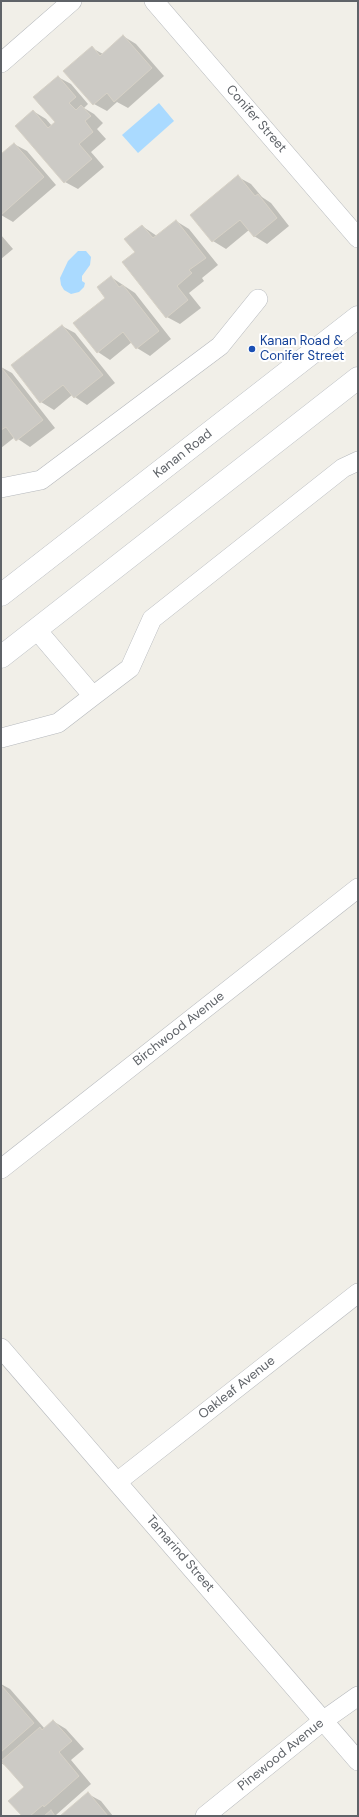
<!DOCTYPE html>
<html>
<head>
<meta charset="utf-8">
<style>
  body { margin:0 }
  #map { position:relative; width:359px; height:1817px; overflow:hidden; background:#f1efe8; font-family:"DM Sans",sans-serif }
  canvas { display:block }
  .frame { position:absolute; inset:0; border:2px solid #5f6368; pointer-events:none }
</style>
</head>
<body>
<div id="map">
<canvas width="359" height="1817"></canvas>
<div class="frame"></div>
</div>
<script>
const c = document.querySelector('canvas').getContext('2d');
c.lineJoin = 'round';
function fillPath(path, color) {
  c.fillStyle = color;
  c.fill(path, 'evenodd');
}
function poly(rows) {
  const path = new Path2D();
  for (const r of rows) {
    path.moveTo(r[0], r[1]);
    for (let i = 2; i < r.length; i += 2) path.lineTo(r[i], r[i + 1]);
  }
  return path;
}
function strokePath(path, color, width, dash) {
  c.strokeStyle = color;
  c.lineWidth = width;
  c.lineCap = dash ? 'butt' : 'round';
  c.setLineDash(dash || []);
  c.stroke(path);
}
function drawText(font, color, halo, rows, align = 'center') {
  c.font = font + ' "DM Sans",sans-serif';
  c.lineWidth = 4;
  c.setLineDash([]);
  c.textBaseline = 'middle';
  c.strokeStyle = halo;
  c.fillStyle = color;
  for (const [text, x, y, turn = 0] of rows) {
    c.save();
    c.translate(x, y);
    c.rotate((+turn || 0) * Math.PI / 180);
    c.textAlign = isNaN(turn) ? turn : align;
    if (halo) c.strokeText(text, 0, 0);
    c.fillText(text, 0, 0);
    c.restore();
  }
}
fillPath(poly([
  [159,103,174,121,138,153,122,135],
  [78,251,86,251,91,257,90,265,82,276,82,281,85,283,84,287,79,292,71,294,64,290,61,285,60,278,68,261]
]), '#aadaff');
fillPath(poly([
  [123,36,136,44,164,76,128,108,117,102,107,111,94,104,65,71,92,48,103,54],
  [58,77,71,84,88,104,84,108,94,114,103,123,97,129,106,139,91,152,104,167,78,189,65,182,33,111,46,119,52,126,56,122],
  [14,144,27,151,56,185,13,222,1,215,1,155],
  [238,177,251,184,262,197,271,203,289,226,267,244,254,236,249,230,226,249,213,241,192,215],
  [176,221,189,229,218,265,202,278,204,281,189,293,201,308,180,324,167,317,136,252,142,226,157,236],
  [1,235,13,249,1,259],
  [111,277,135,293,171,339,150,356,137,348,132,342,110,360,98,352],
  [62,326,75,333,115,383,87,405,72,395,54,410,41,402,12,366],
  [1,367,12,373,55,428,30,447,15,437,1,448],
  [1,1684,10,1689,45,1729,53,1721,66,1729,84,1749,71,1760,91,1784,56,1815,58,1816,23,1816,25,1787,6,1766,1,1763],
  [88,1794,101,1801,113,1816,61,1816]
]), '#0003');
const building = poly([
  [123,35,152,68,114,102,107,93,93,105,63,71,92,46,100,56,123,35],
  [58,76,76,97,69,103,76,110,81,105,91,116,85,121,93,132,79,144,92,159,64,183,15,126,33,110,48,128,55,122,33,97,58,76],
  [14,143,44,177,1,215,1,154,14,143],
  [238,175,255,196,258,194,277,218,254,237,240,220,212,242,190,215,238,175],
  [176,220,206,258,189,270,192,273,177,286,188,300,166,318,122,262,135,252,124,239,142,225,153,238,176,220],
  [111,276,119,287,123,285,159,331,136,349,123,332,97,353,73,323,105,298,97,287,111,276],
  [62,325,103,375,74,398,63,385,40,403,11,365,62,325],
  [1,367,43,420,16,441,6,427,1,430,1,367],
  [1,1685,34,1723,1,1752,1,1685],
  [53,1720,72,1741,59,1752,79,1776,44,1807,43,1805,30,1816,22,1816,8,1801,24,1787,1,1761,40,1727,42,1730,53,1720],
  [88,1792,108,1816,60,1816,88,1792],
  [51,1810,55,1816,44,1816,51,1810]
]);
fillPath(building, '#cccac5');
strokePath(building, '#d6d1c6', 1);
const street = poly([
  [154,1,358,238],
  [1,63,72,1],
  [1,488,41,480,220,346,258,299],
  [36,629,93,696],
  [1,738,58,723,93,696,130,668,152,619,343,468,358,461],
  [1,1169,358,888],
  [1,1348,358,1761],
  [117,1482,358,1293],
  [205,1816,324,1720,358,1696]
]);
const secondary = poly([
  [1,595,358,317],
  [1,657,358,378]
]);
strokePath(street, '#b5b8bc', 20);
strokePath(secondary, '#b6babf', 23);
strokePath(street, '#fff', 19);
strokePath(secondary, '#fff', 22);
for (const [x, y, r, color] of [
  [252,349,4,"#1a4fb4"]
]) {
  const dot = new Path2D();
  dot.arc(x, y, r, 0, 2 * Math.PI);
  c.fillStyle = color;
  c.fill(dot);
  strokePath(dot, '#fff', 1.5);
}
drawText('13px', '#5f6368', '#fff', [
  ["Conifer Street",256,119,49],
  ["Kanan Road",183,454,-38],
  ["Birchwood Avenue",179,1029,-38],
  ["Oakleaf Avenue",237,1388,-38],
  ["Tamarind Street",180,1554,49],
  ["Pinewood Avenue",281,1755,-39]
]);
drawText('13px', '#164399', '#fff', [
  ["Kanan Road &",260,342],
  ["Conifer Street",260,357]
], 'left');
</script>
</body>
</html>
